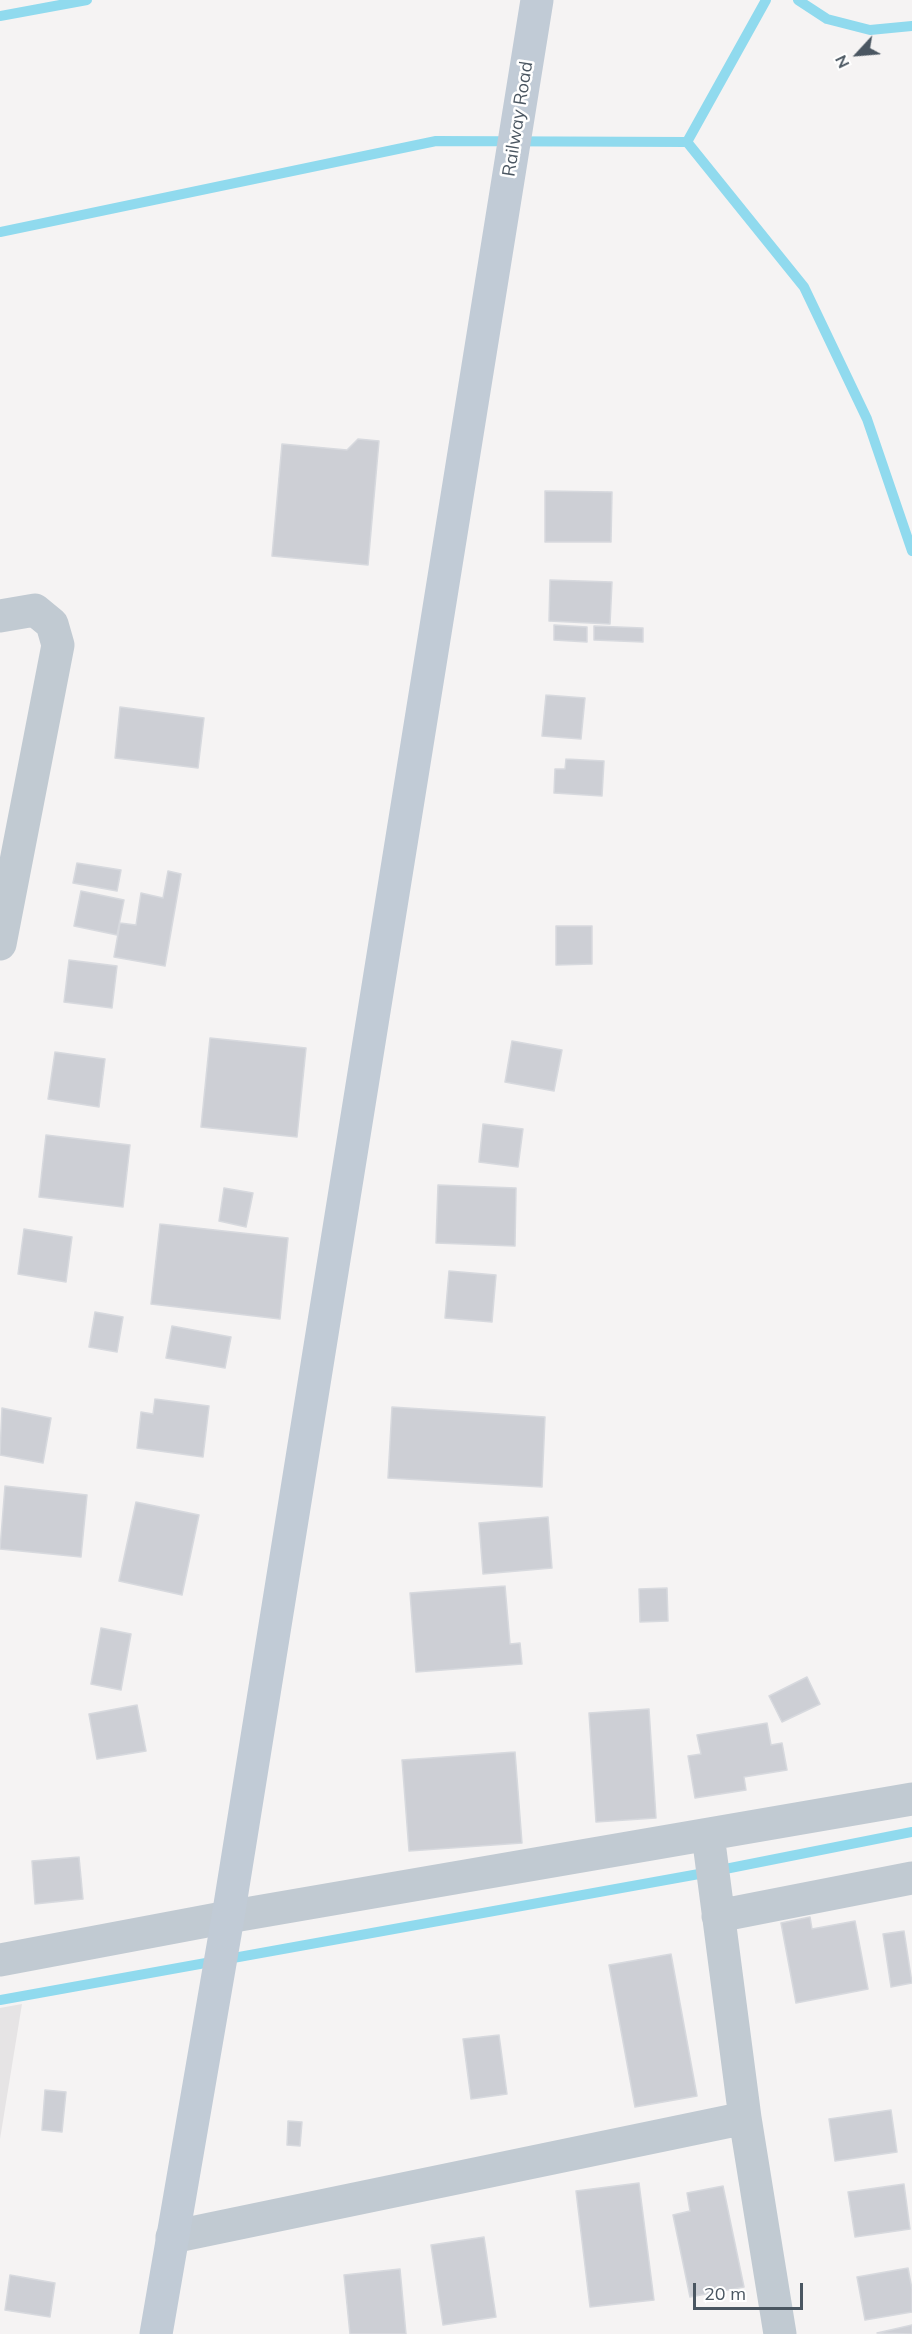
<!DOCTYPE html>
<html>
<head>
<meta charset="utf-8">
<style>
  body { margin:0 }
  #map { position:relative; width:912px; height:2334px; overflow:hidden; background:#f5f3f3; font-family:Mulish,sans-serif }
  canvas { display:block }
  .north { position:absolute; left:828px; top:24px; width:60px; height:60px; -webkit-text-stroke:4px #fff; paint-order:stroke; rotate:244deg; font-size:16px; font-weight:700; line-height:24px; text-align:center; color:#4a5661 }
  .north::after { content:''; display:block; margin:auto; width:21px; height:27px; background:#4a5661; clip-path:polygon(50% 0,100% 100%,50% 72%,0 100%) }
  .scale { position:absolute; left:693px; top:2283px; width:110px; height:27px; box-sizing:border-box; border:3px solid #4a5661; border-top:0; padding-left:8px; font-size:18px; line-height:21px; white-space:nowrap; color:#4a5661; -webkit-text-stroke:4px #fff; paint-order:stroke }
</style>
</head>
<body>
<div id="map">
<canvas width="912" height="2334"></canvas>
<div class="north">N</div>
<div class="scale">20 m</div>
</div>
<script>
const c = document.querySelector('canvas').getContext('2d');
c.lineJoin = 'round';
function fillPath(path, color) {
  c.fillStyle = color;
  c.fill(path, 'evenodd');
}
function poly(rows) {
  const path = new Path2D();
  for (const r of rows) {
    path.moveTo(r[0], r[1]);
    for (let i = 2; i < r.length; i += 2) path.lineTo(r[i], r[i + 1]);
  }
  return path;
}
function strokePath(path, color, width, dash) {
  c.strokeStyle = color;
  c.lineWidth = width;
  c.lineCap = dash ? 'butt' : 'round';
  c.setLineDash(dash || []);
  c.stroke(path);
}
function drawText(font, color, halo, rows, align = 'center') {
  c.font = font + ' Mulish,sans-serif';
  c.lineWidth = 5;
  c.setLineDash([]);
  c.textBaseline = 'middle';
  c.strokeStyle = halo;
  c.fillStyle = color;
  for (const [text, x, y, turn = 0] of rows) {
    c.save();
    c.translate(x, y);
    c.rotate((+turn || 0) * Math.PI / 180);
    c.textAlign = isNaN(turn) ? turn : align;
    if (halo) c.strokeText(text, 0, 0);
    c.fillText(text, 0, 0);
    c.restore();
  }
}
fillPath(poly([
  [22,2004,0,2139,0,2008]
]), '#e6e4e5');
strokePath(poly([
  [766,0,687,142,804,287,867,419,912,551],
  [798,0,827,19,870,30,912,26],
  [0,16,87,0],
  [0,232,436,141,687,142],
  [0,2000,710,1872,912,1832]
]), '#90daee', 10);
const building = poly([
  [358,439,379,441,368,565,272,556,282,444,347,450,358,439],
  [545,491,612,492,611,542,545,542,545,491],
  [550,580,612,582,610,624,549,621,550,580],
  [554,625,587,627,587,642,554,640,554,625],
  [594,626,643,628,643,642,594,640,594,626],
  [546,695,585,698,581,739,542,736,546,695],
  [120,707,204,718,198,768,115,758,120,707],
  [566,759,604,761,602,796,554,793,555,769,565,769,566,759],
  [77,863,121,870,117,891,73,883,77,863],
  [168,871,181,874,165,966,114,957,120,923,136,925,141,893,163,898,168,871],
  [81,891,124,900,117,935,74,926,81,891],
  [556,926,592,926,592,964,556,965,556,926],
  [69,960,117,966,112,1008,64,1002,69,960],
  [210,1038,306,1048,297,1137,201,1127,210,1038],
  [512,1041,562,1050,554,1091,505,1082,512,1041],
  [55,1052,105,1059,99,1107,48,1099,55,1052],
  [483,1124,523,1129,518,1167,479,1162,483,1124],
  [46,1135,130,1145,123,1207,39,1197,46,1135],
  [438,1185,516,1188,515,1246,436,1243,438,1185],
  [224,1188,253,1193,246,1227,219,1221,224,1188],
  [160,1224,288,1238,280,1319,151,1304,160,1224],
  [24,1229,72,1237,66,1282,18,1274,24,1229],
  [449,1271,496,1275,492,1322,445,1318,449,1271],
  [95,1312,123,1317,117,1352,89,1347,95,1312],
  [172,1326,231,1337,225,1368,166,1358,172,1326],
  [155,1399,209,1406,203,1457,137,1448,141,1412,153,1414,155,1399],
  [392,1407,545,1417,542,1487,388,1478,392,1407],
  [2,1408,51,1418,43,1463,0,1455,2,1408],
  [5,1486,87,1495,81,1557,0,1549,5,1486],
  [136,1502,199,1515,182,1595,119,1581,136,1502],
  [548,1517,552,1568,483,1574,479,1523,548,1517],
  [505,1586,510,1644,520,1643,522,1664,416,1672,410,1593,505,1586],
  [667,1588,668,1621,640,1622,639,1589,667,1588],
  [101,1628,131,1634,121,1690,91,1684,101,1628],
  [807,1677,820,1704,782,1722,769,1696,807,1677],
  [137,1705,146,1751,97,1759,89,1714,137,1705],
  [649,1709,656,1818,596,1822,589,1713,649,1709],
  [767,1723,771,1745,782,1743,787,1770,744,1777,746,1790,695,1798,688,1756,701,1754,697,1735,767,1723],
  [515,1752,522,1843,409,1851,402,1760,515,1752],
  [79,1857,83,1899,35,1904,32,1861,79,1857],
  [810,1917,812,1929,855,1921,868,1989,796,2003,781,1923,810,1917],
  [904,1931,912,1983,891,1987,883,1934,904,1931],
  [671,1954,697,2096,635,2107,609,1965,671,1954],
  [499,2035,507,2094,471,2099,463,2039,499,2035],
  [45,2090,66,2092,62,2132,42,2130,45,2090],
  [891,2110,897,2152,835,2161,829,2119,891,2110],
  [288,2121,302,2122,300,2146,287,2145,288,2121],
  [639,2183,654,2300,590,2307,576,2191,639,2183],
  [904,2184,910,2229,855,2237,848,2192,904,2184],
  [723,2186,744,2287,690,2297,673,2215,690,2211,687,2193,723,2186],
  [484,2237,496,2317,443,2325,431,2245,484,2237],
  [908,2268,912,2289,912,2312,865,2320,857,2277,908,2268],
  [400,2269,406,2334,350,2334,344,2275,400,2269],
  [10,2275,55,2283,50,2317,5,2310,10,2275],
  [912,2325,912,2334,877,2333,912,2325]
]);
fillPath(building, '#cdcfd5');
strokePath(building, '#d7d9de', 1.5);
strokePath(poly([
  [0,616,35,610,52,624,58,645,0,944],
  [708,1835,745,2118,780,2334],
  [718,1916,912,1878],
  [0,1960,228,1917,912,1799],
  [172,2237,745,2118]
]), '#c1cad2', 33);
strokePath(poly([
  [156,2334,228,1917,537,0]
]), '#c1cbd6', 33);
drawText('18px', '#4a5661', '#fff', [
  ["Railway Road",518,119,-81]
]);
</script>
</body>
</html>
